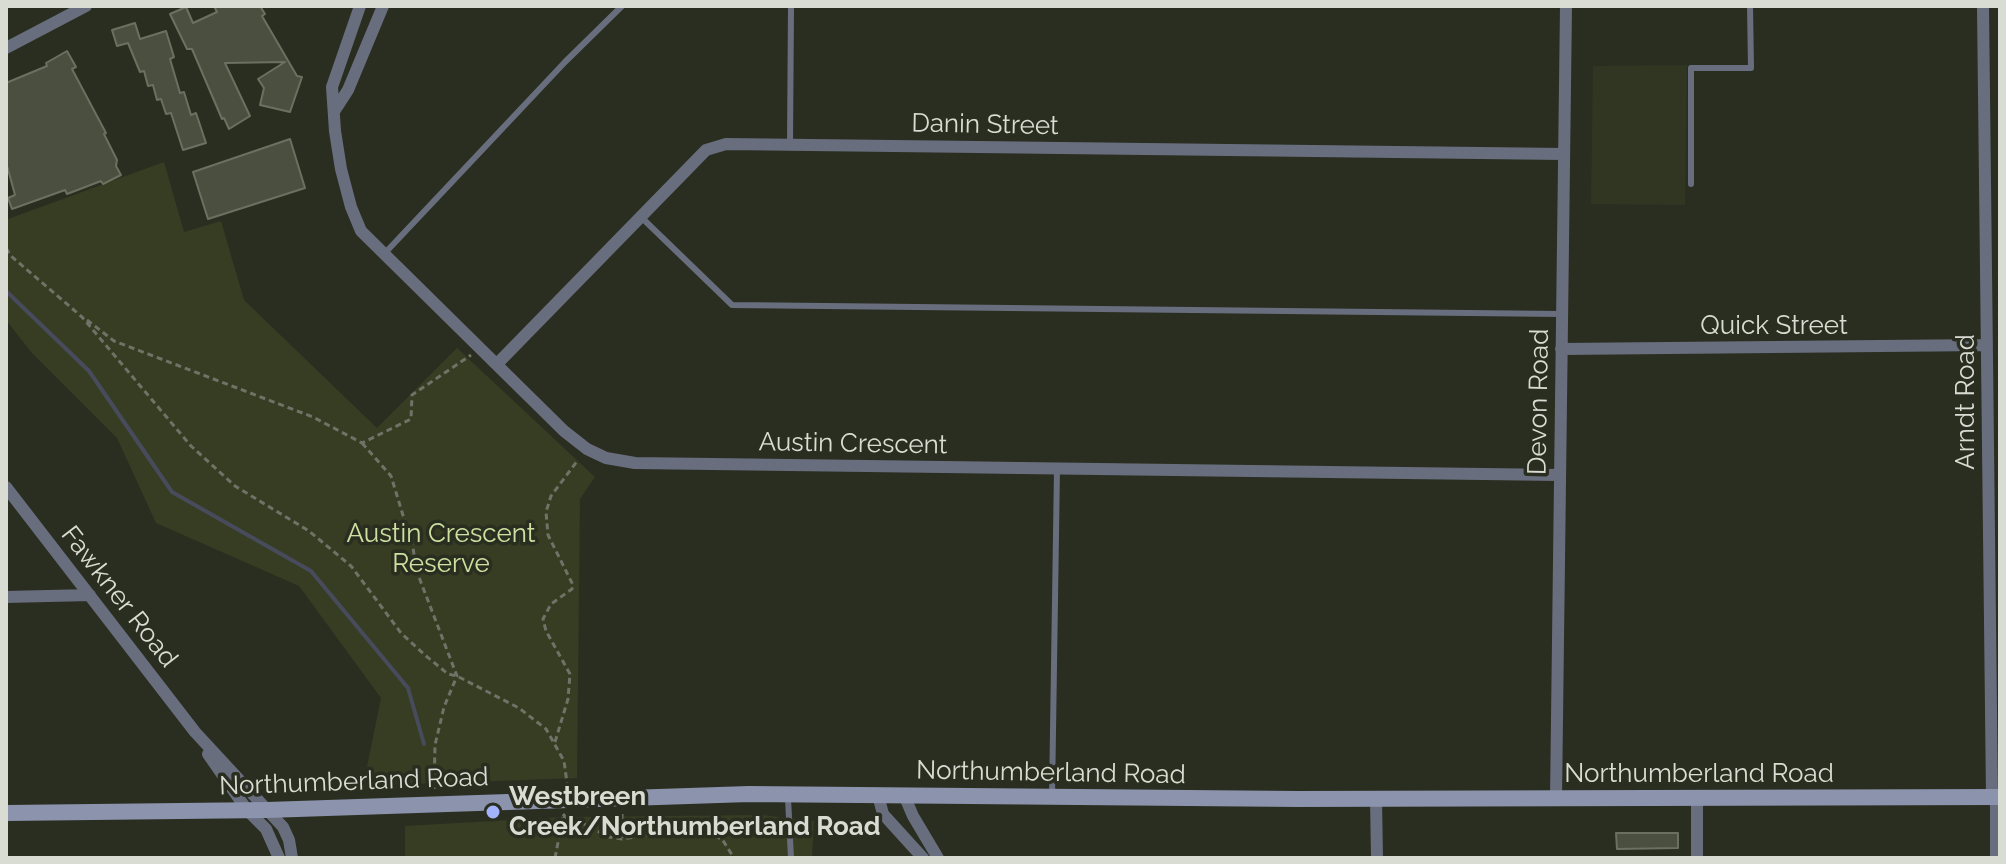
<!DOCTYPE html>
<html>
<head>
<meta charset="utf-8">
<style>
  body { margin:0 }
  #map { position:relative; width:2006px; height:864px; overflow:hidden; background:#2a2e20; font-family:Raleway,sans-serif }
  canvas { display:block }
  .frame { position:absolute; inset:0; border:8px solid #d9dcd3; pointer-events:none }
</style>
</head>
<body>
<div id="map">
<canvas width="2006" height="864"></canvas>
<div class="frame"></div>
</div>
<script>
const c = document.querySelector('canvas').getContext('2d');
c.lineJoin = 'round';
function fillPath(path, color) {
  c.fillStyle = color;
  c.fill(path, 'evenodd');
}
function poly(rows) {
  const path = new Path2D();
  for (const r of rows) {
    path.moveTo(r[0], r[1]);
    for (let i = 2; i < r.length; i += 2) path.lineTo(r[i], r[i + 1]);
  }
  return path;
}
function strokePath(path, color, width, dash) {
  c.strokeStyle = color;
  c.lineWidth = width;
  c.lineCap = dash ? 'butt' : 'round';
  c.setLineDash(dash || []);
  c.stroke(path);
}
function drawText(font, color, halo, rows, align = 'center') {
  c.font = font + ' Raleway,sans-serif';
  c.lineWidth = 7;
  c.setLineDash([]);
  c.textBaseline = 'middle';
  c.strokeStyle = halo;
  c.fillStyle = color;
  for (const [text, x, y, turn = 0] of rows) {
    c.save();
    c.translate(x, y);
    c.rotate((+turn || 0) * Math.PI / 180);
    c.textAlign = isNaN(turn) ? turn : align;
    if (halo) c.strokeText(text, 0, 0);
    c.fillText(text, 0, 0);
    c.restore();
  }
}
fillPath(poly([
  [1687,65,1685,205,1591,204,1593,66]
]), '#303622');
fillPath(poly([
  [164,162,184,232,221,221,244,300,377,428,457,348,595,477,580,499,577,778,363,786,381,698,299,586,156,523,117,438,31,352,6,320,6,213,8,219],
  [762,815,814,821,812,858,405,858,405,826,563,817]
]), '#363d22');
strokePath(poly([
  [6,291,89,371,172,492,311,571,408,688,424,744]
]), '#474b5c', 4);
const building = poly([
  [214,6,260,6,265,14,262,16,297,76,302,77,290,112,260,105,264,88,258,79,285,62,225,63,250,116,229,129,224,118,222,119,192,49,187,49,170,14,186,7,193,23,217,12,214,6],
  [135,23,140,39,166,31,174,57,170,59,180,93,184,92,191,115,196,113,206,143,183,150,171,113,166,114,161,99,157,100,153,85,148,86,144,71,140,72,128,43,117,46,112,30,135,23],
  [67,51,76,67,72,69,106,133,104,134,117,160,116,166,121,175,103,184,101,181,67,194,65,190,12,209,8,198,15,195,6,162,6,83,47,66,46,63,67,51],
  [290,139,305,188,208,219,193,172,290,139],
  [1616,833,1678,833,1678,848,1617,849,1616,833]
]);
fillPath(building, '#4a4f40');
strokePath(building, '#6b7060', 2);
strokePath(poly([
  [6,248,11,256,82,317,191,446,235,486,309,531,351,566,401,633,426,656,448,674,457,676,519,708,546,729,564,761,567,783],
  [87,320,114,341,313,417,362,443,411,419,412,395,471,355],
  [362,443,391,476,413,548,417,572,457,676,444,707,435,745,434,789],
  [555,742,568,699,570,674,546,631,543,619,551,604,572,589,573,585,548,535,546,512,551,496,578,460],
  [563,814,568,820,582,823,609,837,622,839,688,829,707,833,722,839,734,858],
  [622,814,622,838],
  [555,858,563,817]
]), '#6f7367', 3, [6, 4]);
strokePath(poly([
  [790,144,791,6],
  [1691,184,1691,68,1751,68,1750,6],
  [641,217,732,305,1562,314],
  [385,253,565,62,622,6],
  [1052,797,1057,469],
  [788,798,791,858]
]), '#696e7e', 6);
strokePath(poly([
  [360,6,332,87,335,131,341,169,351,207,361,231,564,431,587,449,606,458,635,463,1560,475],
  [1983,6,1992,797],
  [6,48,86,6],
  [335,110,348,90,383,6],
  [1561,349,1987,345],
  [497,364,706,150,726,144,1564,154],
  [6,487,195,732,283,827,289,840,292,858],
  [6,597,90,595],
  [208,754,247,810,266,829,279,858],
  [878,795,883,814,923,858],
  [904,795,913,816,938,858],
  [1996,797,1996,858],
  [1376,798,1377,858],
  [1556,798,1566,6],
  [1697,858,1697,798]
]), '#696e7e', 12);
strokePath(poly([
  [6,813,267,810,749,794,1298,799,2000,797]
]), '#8c93ad', 16);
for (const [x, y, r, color] of [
  [493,812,8,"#a2b2fd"]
]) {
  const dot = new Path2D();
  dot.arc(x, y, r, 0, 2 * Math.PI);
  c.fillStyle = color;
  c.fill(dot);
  strokePath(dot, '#2a2e20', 3);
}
drawText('26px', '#d9dcd3', '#2a2e20', [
  ["Danin Street",985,125,1],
  ["Quick Street",1774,326],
  ["Devon Road",1539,402,-89],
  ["Arndt Road",1966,402,-90],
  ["Austin Crescent",853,444,1],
  ["Fawkner Road",119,597,52],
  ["Northumberland Road",1051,773,1],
  ["Northumberland Road",1699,774],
  ["Northumberland Road",354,782,-2]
]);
drawText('26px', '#cde09f', '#2a2e20', [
  ["Austin Crescent",441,534],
  ["Reserve",441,564]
]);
drawText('bold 26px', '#d9dcd3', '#2a2e20', [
  ["Westbreen",509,797],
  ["Creek/Northumberland Road",509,827]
], 'left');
</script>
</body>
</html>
